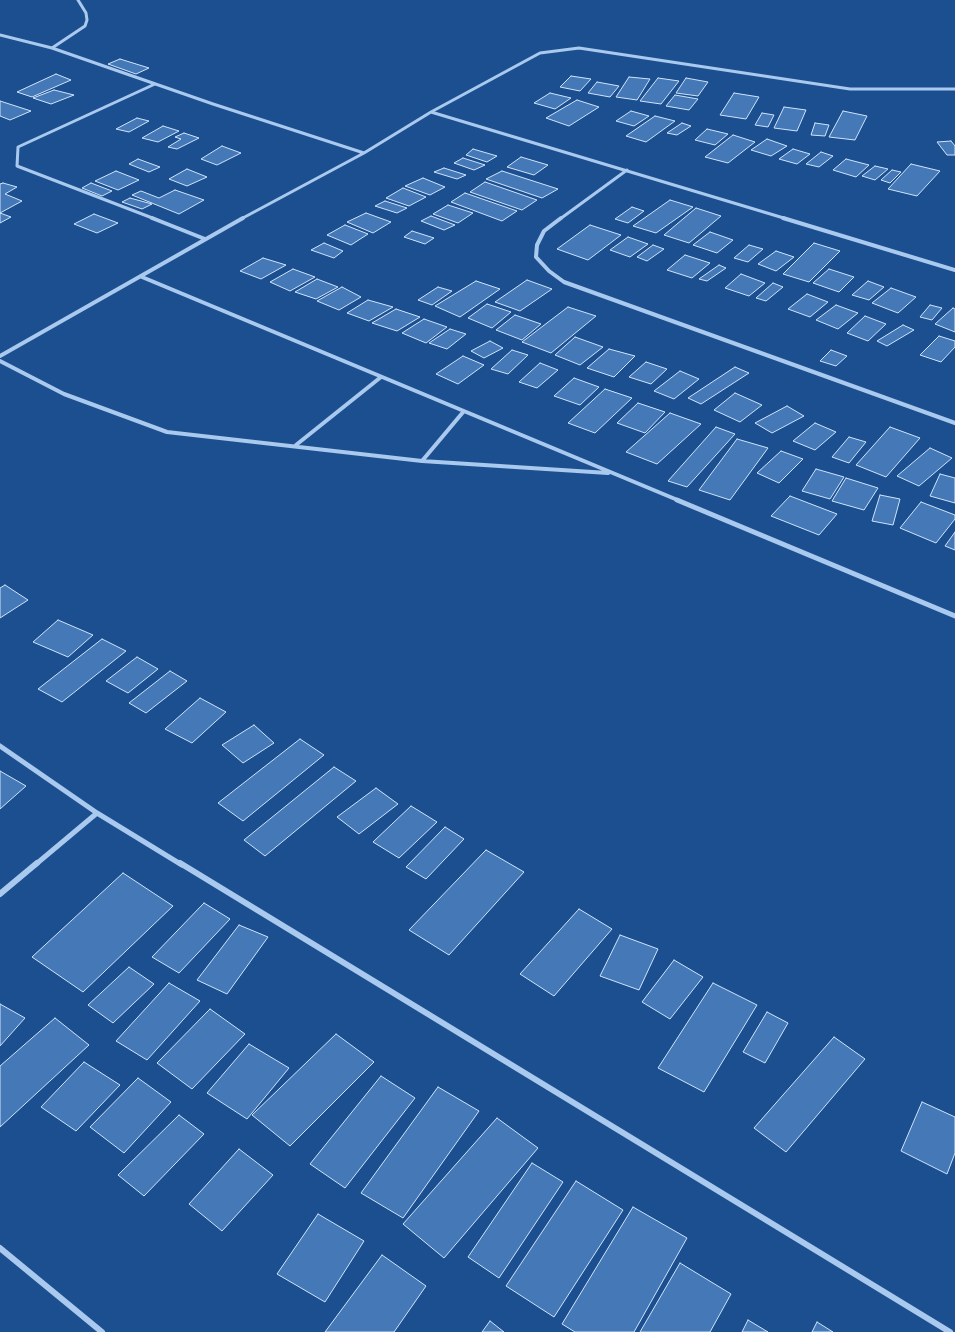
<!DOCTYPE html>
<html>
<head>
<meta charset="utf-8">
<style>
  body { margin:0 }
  canvas { display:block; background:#1b4f8f }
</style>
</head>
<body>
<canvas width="955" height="1332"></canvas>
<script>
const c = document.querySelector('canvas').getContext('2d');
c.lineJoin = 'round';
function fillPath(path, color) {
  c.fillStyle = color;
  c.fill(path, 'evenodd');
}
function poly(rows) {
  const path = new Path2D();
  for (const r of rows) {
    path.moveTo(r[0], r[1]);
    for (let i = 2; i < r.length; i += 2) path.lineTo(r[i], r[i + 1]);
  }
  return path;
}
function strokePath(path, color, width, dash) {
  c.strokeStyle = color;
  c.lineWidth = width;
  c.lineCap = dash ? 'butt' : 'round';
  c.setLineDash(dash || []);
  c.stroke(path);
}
const building = poly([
  [120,59,149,68,136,74,108,64,120,59],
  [56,74,71,80,32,97,17,92,56,74],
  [571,76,591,79,580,91,560,87,571,76],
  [629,77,650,79,637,100,616,97,629,77],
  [658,78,679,81,661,104,640,101,658,78],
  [686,78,708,82,698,96,676,93,686,78],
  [597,82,619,86,610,97,588,93,597,82],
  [54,90,74,95,51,104,33,98,54,90],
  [550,93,571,98,555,109,534,103,550,93],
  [734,93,759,97,746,119,720,115,734,93],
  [675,95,698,99,689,110,666,106,675,95],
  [577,100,599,107,569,126,546,118,577,100],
  [0,101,31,111,10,120,0,116,0,101],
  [784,107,806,110,797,131,774,128,784,107],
  [631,111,649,116,634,126,616,121,631,111],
  [843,111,867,116,855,140,829,137,843,111],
  [762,113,774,115,768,127,755,125,762,113],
  [655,116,675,121,646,142,626,136,655,116],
  [137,118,149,121,129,132,116,129,137,118],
  [682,123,691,126,677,135,667,133,682,123],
  [815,123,829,125,825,136,811,135,815,123],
  [163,126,179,131,158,142,142,138,163,126],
  [707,129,728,134,715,145,695,140,707,129],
  [184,133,199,138,177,149,168,147,181,139,175,137,184,133],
  [733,135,755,142,728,163,705,157,733,135],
  [767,139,787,146,771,156,751,150,767,139],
  [951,141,955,146,955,155,947,155,937,142,951,141],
  [222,146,241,153,217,165,201,159,222,146],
  [473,149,497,156,487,162,466,155,473,149],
  [793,149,810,154,797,164,779,159,793,149],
  [821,152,833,156,819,167,806,164,821,152],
  [521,157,548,165,534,175,507,167,521,157],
  [463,158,485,165,474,170,454,163,463,158],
  [138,159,160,167,149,172,129,164,138,159],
  [846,159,869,165,856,177,833,170,846,159],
  [911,164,940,171,917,196,888,189,911,164],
  [875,166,888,169,875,180,862,176,875,166],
  [444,168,466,175,457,179,434,172,444,168],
  [187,169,207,177,187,186,169,179,187,169],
  [892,170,901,172,890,183,881,180,892,170],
  [116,171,139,180,118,190,95,181,116,171],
  [502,171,558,189,542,198,486,179,502,171],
  [423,178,445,187,430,195,405,186,423,178],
  [485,182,537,200,522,210,470,192,485,182],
  [3,183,17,187,5,194,22,201,0,213,11,217,0,223,0,184,3,183],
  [91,183,112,191,102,196,82,188,91,183],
  [403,188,426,197,409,206,386,198,403,188],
  [175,190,204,200,179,214,132,195,141,191,159,198,175,190],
  [465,193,517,211,502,221,451,202,465,193],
  [130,198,152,204,142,209,122,202,130,198],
  [670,200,693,207,656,233,633,226,670,200],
  [385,201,407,208,397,213,375,206,385,201],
  [448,205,473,213,458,223,433,214,448,205],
  [632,207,644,211,628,223,615,219,632,207],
  [696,208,721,216,689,243,664,235,696,208],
  [366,213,391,222,373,233,347,222,366,213],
  [94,214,118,223,97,233,74,224,94,214],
  [431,216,455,225,444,230,421,221,431,216],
  [345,225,368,234,351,245,327,235,345,225],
  [590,225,621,235,588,260,557,249,590,225],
  [412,231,434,238,425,244,404,237,412,231],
  [710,232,733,240,717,253,693,245,710,232],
  [628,237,648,244,630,257,610,250,628,237],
  [324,243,343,251,334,258,311,250,324,243],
  [814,243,840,251,809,282,783,274,814,243],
  [653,245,664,249,647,261,637,257,653,245],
  [749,245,763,249,748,262,734,258,749,245],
  [776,251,794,257,776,271,758,264,776,251],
  [685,255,710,263,692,278,667,270,685,255],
  [263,258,286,265,261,279,240,271,263,258],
  [719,265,726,268,707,281,699,279,719,265],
  [293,269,315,277,290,291,270,282,293,269],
  [829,269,854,277,839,292,813,283,829,269],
  [741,274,765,283,749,296,725,288,741,274],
  [317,279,338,287,316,299,295,292,317,279],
  [527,280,552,289,520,311,495,302,527,280],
  [476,281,500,289,460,317,435,306,476,281],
  [868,281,884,287,869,300,852,295,868,281],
  [773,283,783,287,766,301,756,298,773,283],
  [342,287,361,297,339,310,317,301,342,287],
  [438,287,452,291,432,305,418,300,438,287],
  [891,288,916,297,898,313,872,303,891,288],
  [807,294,828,302,810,317,788,309,807,294],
  [368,300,393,307,369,321,347,313,368,300],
  [487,304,511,312,492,328,468,318,487,304],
  [836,305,858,313,838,329,816,320,836,305],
  [930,305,942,308,932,320,920,317,930,305],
  [568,307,596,316,551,353,522,342,568,307],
  [953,308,955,309,955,332,935,324,953,308],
  [396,309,420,317,397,331,372,323,396,309],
  [515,315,541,324,522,340,496,330,515,315],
  [865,316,886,324,868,341,847,333,865,316],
  [424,319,447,327,426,343,402,333,424,319],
  [903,325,914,330,887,346,877,341,903,325],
  [450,329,466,334,447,349,429,343,450,329],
  [939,336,955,341,955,347,941,362,920,355,939,336],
  [575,337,603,347,580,365,555,355,575,337],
  [490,341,503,348,484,358,471,351,490,341],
  [609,349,635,356,614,377,587,368,609,349],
  [512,350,528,355,508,374,491,369,512,350],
  [831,350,847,356,836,366,820,361,831,350],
  [463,356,484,365,458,384,436,374,463,356],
  [646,362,667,369,651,384,629,377,646,362],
  [540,363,558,370,537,388,519,382,540,363],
  [735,367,749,373,701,404,688,398,735,367],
  [680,371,699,379,674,399,654,391,680,371],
  [574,378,599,387,580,405,554,396,574,378],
  [605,389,632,398,595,433,568,423,605,389],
  [735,393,762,405,740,422,714,410,735,393],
  [638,403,665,412,645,433,617,423,638,403],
  [787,406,804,416,772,433,755,423,787,406],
  [670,413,701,424,657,464,626,452,670,413],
  [815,423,836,432,815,450,793,441,815,423],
  [716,427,735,434,687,487,668,481,716,427],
  [890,427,920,438,886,477,856,465,890,427],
  [849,437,866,442,849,463,832,457,849,437],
  [737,439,768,448,730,500,699,490,737,439],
  [930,448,952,458,919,486,897,476,930,448],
  [781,451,803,459,779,483,757,473,781,451],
  [816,469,844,477,830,499,802,491,816,469],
  [940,474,955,478,955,503,930,496,940,474],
  [846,478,878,488,864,510,832,501,846,478],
  [880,495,900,499,893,525,872,521,880,495],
  [790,496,837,514,819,535,771,516,790,496],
  [921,502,955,515,955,519,936,543,900,528,921,502],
  [955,532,955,550,945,546,955,532],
  [5,585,28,600,0,618,0,588,5,585],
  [58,620,93,635,68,657,33,642,58,620],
  [102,639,126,651,62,702,38,689,102,639],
  [137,657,158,669,128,693,106,681,137,657],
  [170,671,187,681,146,713,129,703,170,671],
  [200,698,226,712,192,743,165,729,200,698],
  [254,725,274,743,243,763,222,745,254,725],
  [300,739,324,755,243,821,218,803,300,739],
  [334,767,356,781,265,856,244,840,334,767],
  [0,771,26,786,0,809,0,771],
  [376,788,398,804,359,834,337,817,376,788],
  [411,806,437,822,399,858,373,842,411,806],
  [445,827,464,839,426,879,406,867,445,827],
  [486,850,524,872,449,955,409,930,486,850],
  [123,873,173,906,83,992,32,957,123,873],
  [204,903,230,919,179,973,152,957,204,903],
  [579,909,612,929,554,996,520,974,579,909],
  [239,925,268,937,227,994,197,980,239,925],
  [620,935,658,949,639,990,600,976,620,935],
  [674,960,703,977,670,1019,642,1002,674,960],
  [129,967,154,984,113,1023,88,1005,129,967],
  [169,983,200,1001,147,1060,116,1041,169,983],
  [713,983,757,1005,704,1092,658,1068,713,983],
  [0,1004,25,1018,0,1046,0,1004],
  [210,1009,245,1034,192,1089,157,1063,210,1009],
  [767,1012,788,1023,765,1063,743,1052,767,1012],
  [55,1018,89,1045,0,1127,0,1066,55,1018],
  [336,1034,374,1062,290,1146,252,1115,336,1034],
  [834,1037,865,1059,786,1152,754,1128,834,1037],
  [249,1044,289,1068,247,1119,207,1093,249,1044],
  [84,1062,120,1085,76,1131,41,1107,84,1062],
  [381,1076,415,1098,345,1188,310,1164,381,1076],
  [138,1078,171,1102,124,1153,90,1127,138,1078],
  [438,1087,479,1111,403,1218,361,1193,438,1087],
  [922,1102,955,1117,955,1153,947,1174,901,1151,922,1102],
  [179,1115,204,1134,144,1196,118,1175,179,1115],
  [497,1118,538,1148,444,1258,403,1224,497,1118],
  [239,1149,273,1175,222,1231,189,1204,239,1149],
  [532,1163,563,1182,499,1278,468,1257,532,1163],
  [576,1181,623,1210,554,1317,506,1286,576,1181],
  [633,1207,687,1238,634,1332,575,1332,562,1324,633,1207],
  [318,1214,364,1241,325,1302,277,1274,318,1214],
  [382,1255,426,1286,394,1332,325,1332,382,1255],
  [680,1263,731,1294,710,1332,640,1332,680,1263],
  [748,1320,768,1332,742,1332,748,1320],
  [490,1321,504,1332,482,1332,490,1321],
  [817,1322,833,1332,812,1332,817,1322]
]);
fillPath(building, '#4478b7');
strokePath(building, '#cfe3fa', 1);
strokePath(poly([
  [0,35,52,48,213,104,364,153],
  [52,48,85,26,87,20,86,13,78,0],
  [431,112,787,219],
  [155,219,17,166,18,147,155,84],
  [241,219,364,153,431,112,540,53,579,48,850,89,955,89],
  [560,219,627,170]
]), '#a9c9ee', 3);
strokePath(poly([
  [152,218,205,239],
  [561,218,544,231,537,245,536,257,549,271,564,282,955,423],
  [783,218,955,270],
  [142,277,680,501],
  [0,356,243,218],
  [0,361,64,394,167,432,422,461,608,473],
  [296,445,381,377],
  [422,461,464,411]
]), '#a9c9ee', 4);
strokePath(poly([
  [677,500,955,616],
  [0,746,97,813],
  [35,865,97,813,182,865]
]), '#a9c9ee', 5);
strokePath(poly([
  [180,863,950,1332],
  [0,894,37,863],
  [0,1248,102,1332]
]), '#a9c9ee', 6);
</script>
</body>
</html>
